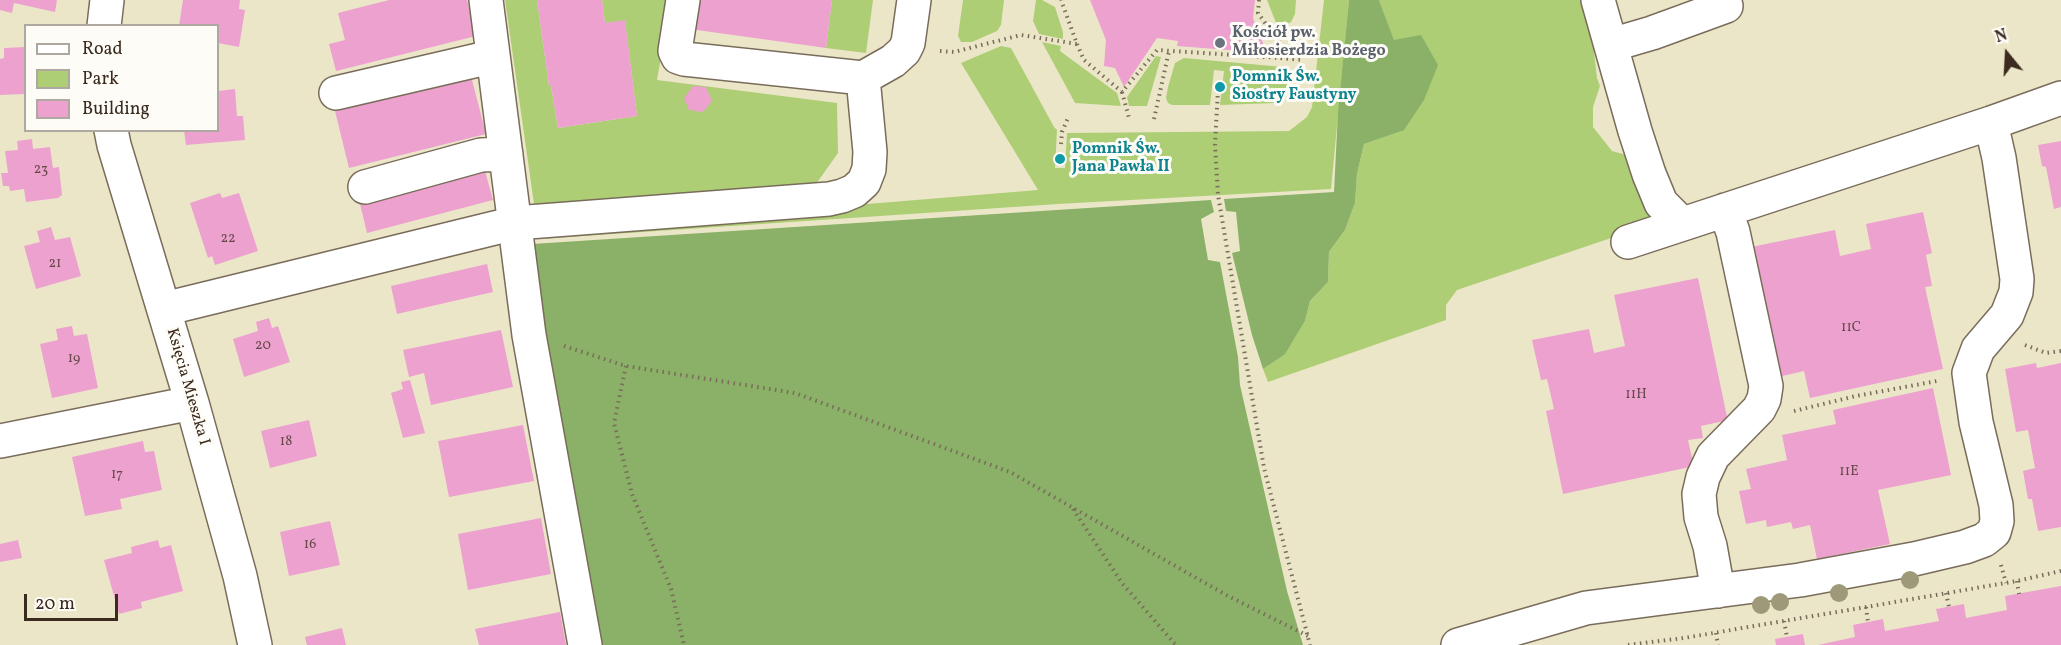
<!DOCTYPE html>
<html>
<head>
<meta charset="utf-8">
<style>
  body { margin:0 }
  #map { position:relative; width:2061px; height:645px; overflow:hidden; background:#ece6c9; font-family:Vollkorn,serif }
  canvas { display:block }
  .legend { position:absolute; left:24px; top:24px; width:195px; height:108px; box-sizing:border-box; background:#fdfcf7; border:2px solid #afa8a0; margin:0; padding:8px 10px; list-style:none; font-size:18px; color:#3b2a1e }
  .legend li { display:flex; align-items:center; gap:12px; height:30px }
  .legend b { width:30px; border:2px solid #afa8a0 }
  .north { position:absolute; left:1977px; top:24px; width:60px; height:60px; -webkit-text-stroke:4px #fdfcf7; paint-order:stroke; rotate:342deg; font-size:16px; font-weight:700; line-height:24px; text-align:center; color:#3b2a1e }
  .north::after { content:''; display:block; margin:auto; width:21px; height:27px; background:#3b2a1e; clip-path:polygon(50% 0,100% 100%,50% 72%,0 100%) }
  .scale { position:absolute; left:24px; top:594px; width:94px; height:27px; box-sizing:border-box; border:3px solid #3b2a1e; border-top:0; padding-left:8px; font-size:18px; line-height:21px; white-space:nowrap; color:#3b2a1e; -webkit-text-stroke:4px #fdfcf7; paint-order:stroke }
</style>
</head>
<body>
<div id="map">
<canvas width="2061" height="645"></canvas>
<ul class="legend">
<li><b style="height:8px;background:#fff"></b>Road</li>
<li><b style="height:16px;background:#aece76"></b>Park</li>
<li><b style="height:16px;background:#eca1cf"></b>Building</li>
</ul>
<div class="north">N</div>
<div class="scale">20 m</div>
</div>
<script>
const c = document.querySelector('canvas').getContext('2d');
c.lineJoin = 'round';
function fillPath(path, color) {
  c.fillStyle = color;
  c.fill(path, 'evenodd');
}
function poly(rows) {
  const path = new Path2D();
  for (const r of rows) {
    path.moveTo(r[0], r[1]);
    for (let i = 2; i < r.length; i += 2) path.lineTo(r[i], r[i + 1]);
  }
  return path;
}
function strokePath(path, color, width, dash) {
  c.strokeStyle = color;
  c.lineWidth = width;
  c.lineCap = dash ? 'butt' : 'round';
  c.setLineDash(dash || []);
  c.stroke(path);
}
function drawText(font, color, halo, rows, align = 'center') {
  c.font = font + ' Vollkorn,serif';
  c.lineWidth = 6;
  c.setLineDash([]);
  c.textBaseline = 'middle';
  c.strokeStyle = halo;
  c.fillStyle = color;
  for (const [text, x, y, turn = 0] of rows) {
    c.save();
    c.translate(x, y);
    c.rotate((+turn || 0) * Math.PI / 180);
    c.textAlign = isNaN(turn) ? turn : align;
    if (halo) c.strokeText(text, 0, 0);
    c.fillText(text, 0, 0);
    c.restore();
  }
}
fillPath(poly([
  [505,0,537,0,549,86,551,86,558,128,637,116,625,21,605,23,602,0,671,0,657,80,837,103,838,153,811,191,535,211],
  [832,0,873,0,866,53,826,48],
  [963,0,1004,0,1001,25,997,31,972,42,961,42,958,36],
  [1036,0,1042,0,1055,7,1063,32,1063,39,1039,34,1033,21],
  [1267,0,1296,0,1295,14,1291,22,1278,28],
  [1324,0,1349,0,1331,189,1058,204,539,239,538,231,1038,190,961,63,1001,46,1011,48,1054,127,1057,130,1055,168,1065,168,1067,133,1289,131,1307,117,1312,107],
  [1379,0,1590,0,1598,31,1594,52,1597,78,1600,86,1593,107,1593,127,1612,151,1630,156,1659,218,1623,234,1457,290,1446,305,1446,320,1268,382,1263,369,1285,353,1305,321,1310,301,1328,282,1329,252,1345,230,1355,203,1357,174,1364,144,1404,129,1394,41],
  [1042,42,1061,46,1060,51,1117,93,1121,106,1075,103],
  [1156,56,1161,57,1147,106,1129,106,1127,97],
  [1184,58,1283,67,1287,72,1288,81,1285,93,1282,100,1275,103,1220,105,1224,71,1214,70,1210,105,1172,105,1168,103,1166,98,1168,87,1175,63]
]), '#aece76');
fillPath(poly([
  [1349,0,1379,0,1394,40,1421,35,1438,65,1424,100,1404,130,1364,144,1357,174,1355,203,1345,230,1329,252,1328,282,1310,301,1305,321,1285,354,1263,369,1252,335,1232,253,1240,251,1236,212,1226,211,1224,199,1334,192,1338,112],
  [1211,200,1214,212,1201,219,1208,260,1220,262,1238,357,1240,385,1287,591,1303,645,585,645,517,245]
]), '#8ab167');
fillPath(poly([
  [0,0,57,0,55,12,14,3,12,13,0,10],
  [183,0,240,0,239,9,245,10,239,47,218,43,218,26,179,26],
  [389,0,467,0,476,36,336,71,329,44,345,40,338,13],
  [537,0,602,0,605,23,625,20,637,116,558,128,551,86,549,86],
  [694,0,832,0,826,48,690,29,692,14,698,15,700,5,694,4],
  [1090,0,1255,0,1253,18,1267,53,1177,46,1178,41,1157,38,1124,87,1115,68,1104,66,1106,40],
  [26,47,26,94,0,95,0,59,4,58,4,48],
  [471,76,486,134,349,168,335,111],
  [693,86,706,87,712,101,703,112,689,110,684,98],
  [235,89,237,116,243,116,245,140,186,145,184,130,218,130,218,91],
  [32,139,33,149,50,147,53,168,59,167,62,195,58,198,26,202,24,189,10,191,9,186,3,186,1,173,8,173,5,151,18,150,17,141],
  [2061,141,2061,207,2054,209,2046,167,2042,166,2038,145],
  [485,171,493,200,367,233,360,204],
  [220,193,222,198,239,193,258,251,215,265,212,256,208,258,190,203],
  [1923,212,1932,253,1926,255,1932,286,1925,287,1943,369,1810,398,1804,371,1778,377,1751,247,1835,230,1840,256,1871,249,1866,224],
  [51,227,55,240,70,237,81,276,36,289,24,246,40,242,37,231],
  [487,264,493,292,397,314,391,286],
  [1698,278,1727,417,1724,421,1701,426,1703,438,1688,440,1693,463,1690,467,1563,494,1546,411,1554,409,1547,379,1541,380,1532,340,1589,329,1594,353,1625,346,1614,295],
  [269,318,272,328,278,326,290,362,244,377,233,339,258,331,256,322],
  [72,326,74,336,87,334,98,388,52,398,40,344,58,340,56,329],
  [501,330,513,387,431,405,424,373,409,377,403,350],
  [2036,363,2037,368,2061,363,2061,527,2038,531,2032,499,2028,499,2023,471,2035,468,2028,430,2016,432,2005,369],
  [410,380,425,433,403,438,391,393,403,389,401,382],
  [1933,388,1951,475,1878,490,1890,544,1817,559,1810,525,1793,529,1791,522,1767,527,1766,520,1746,524,1739,491,1751,489,1746,469,1787,460,1782,435,1836,424,1833,410],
  [309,420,317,456,270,468,261,431],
  [523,425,534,481,449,497,438,441],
  [143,441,145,452,154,451,162,490,120,499,122,509,85,516,72,457],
  [541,518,551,574,468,590,458,534],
  [330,521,340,565,289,576,280,532],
  [18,540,22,558,0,562,0,544],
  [158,540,160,548,171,545,183,591,141,602,142,608,119,614,104,560,132,553,131,547],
  [2061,586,2061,645,1818,645,1855,637,1853,625,1883,619,1885,631,1939,621,1936,609,1964,604,1966,618,2007,610,2005,596],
  [560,612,566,645,479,645,475,629],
  [342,628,346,645,307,645,305,637],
  [1803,634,1805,645,1776,645,1775,639]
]), '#eca1cf');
const minor = poly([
  [486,0,529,335,585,645],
  [683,0,675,51,678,57,684,59,863,78,893,61,904,51,908,43,914,0],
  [1598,0,1635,131,1649,174,1661,203,1682,224],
  [104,26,107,0],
  [1611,45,1652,33,1726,6,1724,0],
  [336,93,478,60,493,60],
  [111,130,114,145,192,403,240,576,255,645],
  [365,187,481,155,506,154],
  [1628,242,1991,123,2061,98],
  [164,309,515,223,829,199,842,196,854,191,864,182,869,169,870,152,863,78],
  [0,441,192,403],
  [1718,591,1710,546,1701,517,1699,494,1703,477,1713,456,1759,409,1764,399,1766,386,1733,232,1725,210],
  [1458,645,1586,608,1800,580,1914,559,1965,547,1984,540,1994,532,1997,521,1996,505,1976,422,1969,373,1978,349,2007,315,2016,292,2017,279,1999,158,1991,123]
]);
strokePath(minor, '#796c5a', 36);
strokePath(poly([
  [1259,0,1258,13,1281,45,1280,58,1304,60],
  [1077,44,1084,60,1122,92,1157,50,1280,58],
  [940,51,954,52,1021,35,1077,44,1061,0],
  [1218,90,1215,144,1218,195,1264,468,1310,645],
  [1122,92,1129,118],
  [1154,119,1169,51],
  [1061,144,1062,132,1068,118],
  [2025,345,2046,353,2061,351],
  [564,346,626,366,795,393,1010,472,1228,596,1308,636],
  [626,366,614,423,632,494,671,589,684,645],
  [1794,411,1856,396,1937,381],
  [1073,509,1122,583,1174,643,1179,645],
  [2001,565,2006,583],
  [2017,581,2019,594],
  [1946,593,1949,607],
  [1866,607,1868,622],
  [1784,621,1787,637],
  [1716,633,1718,645],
  [1628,645,1684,638,1866,607,2017,581,2061,571]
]), '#796c5a', 4, [1.5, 4.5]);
strokePath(minor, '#fff', 33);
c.fillStyle = '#9e9a79';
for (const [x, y] of [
  [1910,580],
  [1839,593],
  [1780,602],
  [1761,605]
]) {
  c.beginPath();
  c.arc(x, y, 9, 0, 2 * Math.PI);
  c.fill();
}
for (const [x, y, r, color] of [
  [1220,43,6,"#6b7280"],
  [1220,87,6,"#0f9aa8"],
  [1060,159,6,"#0f9aa8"]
]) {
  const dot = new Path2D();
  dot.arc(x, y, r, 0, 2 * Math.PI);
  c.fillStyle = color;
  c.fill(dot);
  strokePath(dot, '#fdfcf7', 2);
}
drawText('14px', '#67484a', null, [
  ["23",41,170],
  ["22",228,239],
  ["21",55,264],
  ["11C",1851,328],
  ["20",263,346],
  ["19",74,359],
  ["11H",1636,395],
  ["18",286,442],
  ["11E",1849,472],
  ["17",117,475],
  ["16",310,545]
]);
drawText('bold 16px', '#5b616d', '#fdfcf7', [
  ["Kościół pw.",1232,34],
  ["Miłosierdzia Bożego",1232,52]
], 'left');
drawText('bold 16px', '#0d838f', '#fdfcf7', [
  ["Pomnik Św.",1232,78],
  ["Siostry Faustyny",1232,96],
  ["Pomnik Św.",1072,150],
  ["Jana Pawła II",1072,168]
], 'left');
drawText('16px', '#3b2a1e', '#fdfcf7', [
  ["Księcia Mieszka I",187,387,74]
]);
</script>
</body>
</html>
